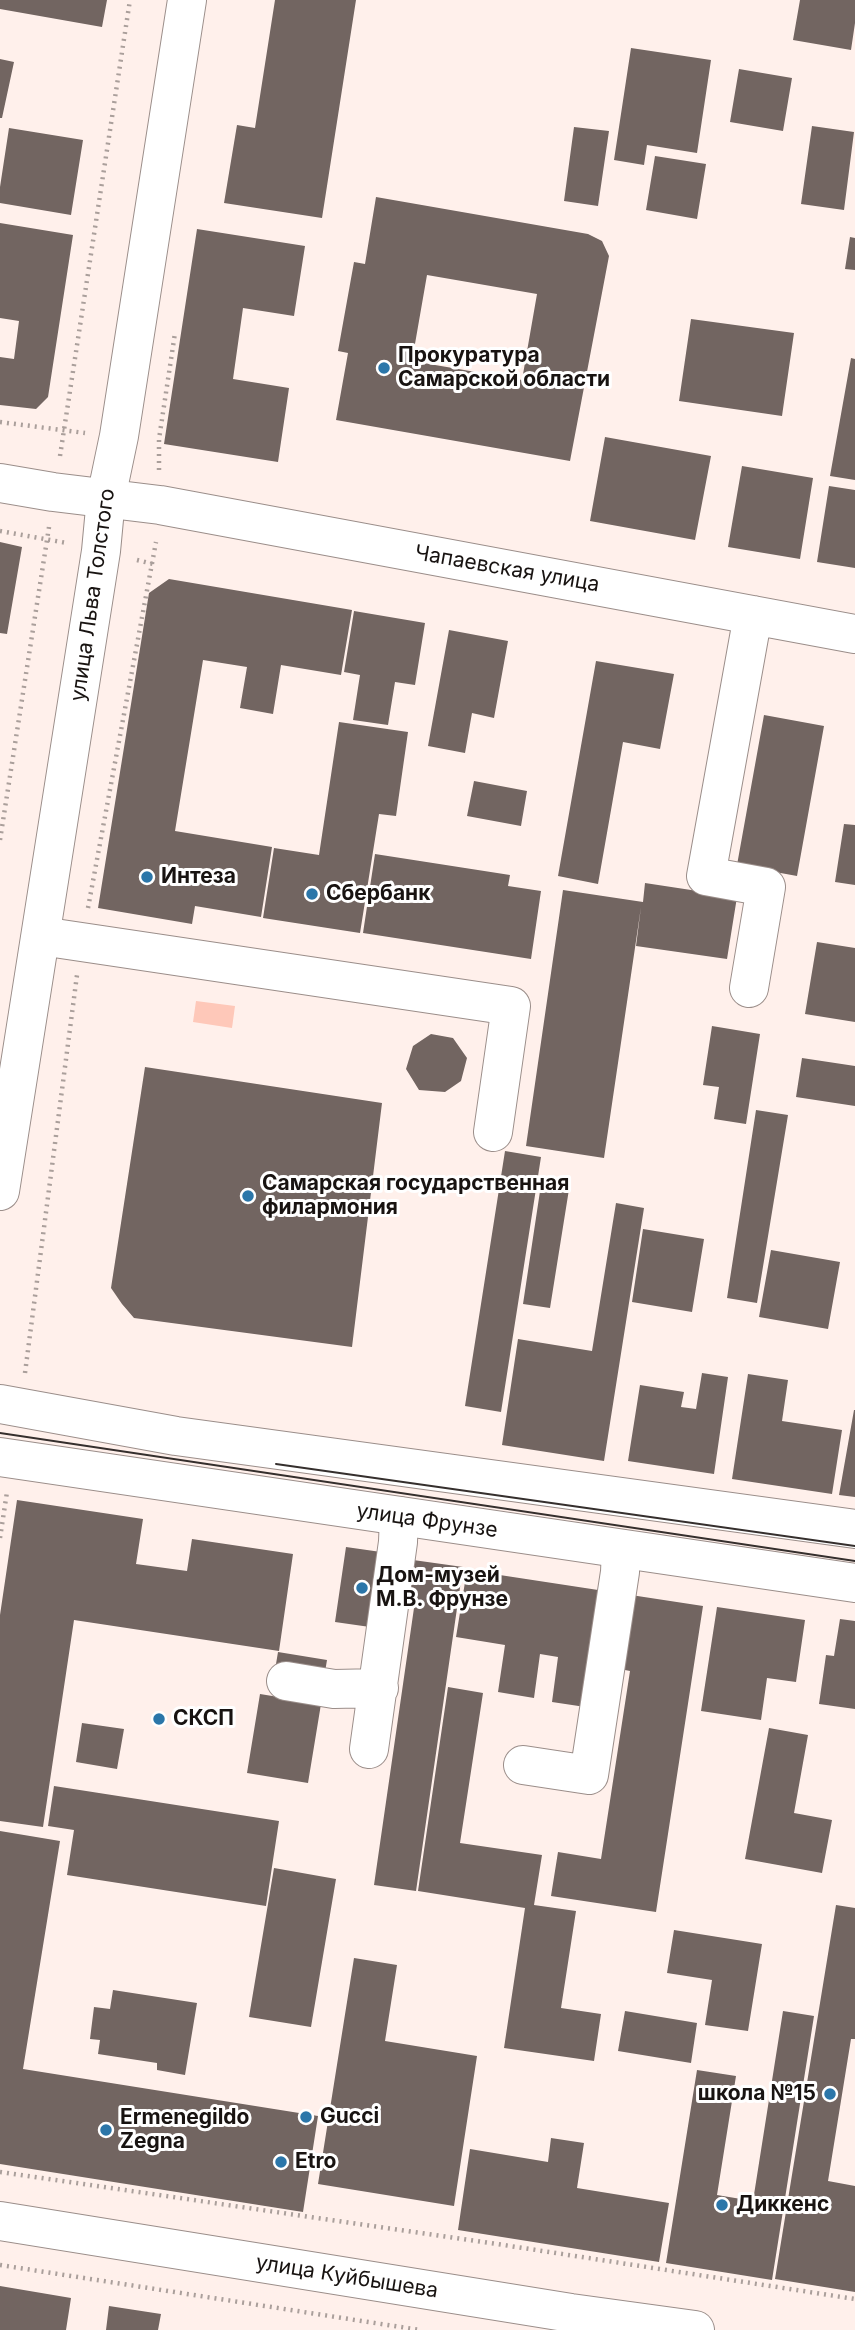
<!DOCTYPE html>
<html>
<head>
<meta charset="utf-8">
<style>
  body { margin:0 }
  canvas { display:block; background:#fff0eb }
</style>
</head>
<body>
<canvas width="855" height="2330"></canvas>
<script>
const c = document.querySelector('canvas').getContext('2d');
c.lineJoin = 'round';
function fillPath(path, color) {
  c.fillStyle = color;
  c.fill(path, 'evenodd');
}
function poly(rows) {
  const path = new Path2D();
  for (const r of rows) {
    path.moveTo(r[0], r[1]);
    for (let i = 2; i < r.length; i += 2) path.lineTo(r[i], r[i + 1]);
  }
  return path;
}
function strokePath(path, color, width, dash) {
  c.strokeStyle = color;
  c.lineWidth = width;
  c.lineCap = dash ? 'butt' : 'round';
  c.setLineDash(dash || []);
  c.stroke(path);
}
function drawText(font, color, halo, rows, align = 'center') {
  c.font = font + ' Inter,sans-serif';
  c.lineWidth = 6;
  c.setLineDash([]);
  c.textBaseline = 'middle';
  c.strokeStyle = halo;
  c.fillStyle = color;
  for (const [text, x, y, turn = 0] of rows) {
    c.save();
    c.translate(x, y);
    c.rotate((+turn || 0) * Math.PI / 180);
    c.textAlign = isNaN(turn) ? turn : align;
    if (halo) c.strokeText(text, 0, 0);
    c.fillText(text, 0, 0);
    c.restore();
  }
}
fillPath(poly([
  [196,1001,235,1006,232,1028,193,1022]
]), '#fec8b9');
fillPath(poly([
  [0,0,107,0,102,27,0,9],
  [275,0,356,0,322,218,224,203,237,125,255,128],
  [800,0,855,0,855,23,851,50,793,40],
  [631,48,711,60,697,153,647,145,644,165,614,160],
  [0,59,14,62,2,118,0,118],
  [739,69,792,78,783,131,730,122],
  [812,126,854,132,844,210,801,204],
  [574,127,609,131,598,206,564,201],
  [9,128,83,140,71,215,0,203,0,187],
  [655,156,706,164,697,219,646,210],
  [376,197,588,234,602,241,609,256,570,461,336,420,348,353,338,351,354,262,365,264],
  [427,275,537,294,522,380,412,361],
  [0,223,73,235,48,397,36,409,0,405,0,357,14,359,19,321,0,318],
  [197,229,305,246,294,316,243,308,233,379,289,388,278,462,164,444],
  [850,237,855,238,855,270,845,269],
  [691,319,794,333,782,416,679,401],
  [851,358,855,359,855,480,830,476],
  [605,437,711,456,695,540,590,521],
  [742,466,813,478,800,559,728,547],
  [829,486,855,490,855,568,817,562],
  [0,542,22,547,7,634,0,633],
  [169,579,352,610,341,675,281,665,273,714,240,708,247,667,203,660,175,831,272,847,261,917,195,906,192,924,98,908,149,593],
  [354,611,425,623,415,685,395,682,388,725,353,720,360,675,344,672],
  [449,630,508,641,494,718,472,713,465,753,428,746],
  [596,661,674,674,660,749,623,742,598,884,558,876],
  [764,715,824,726,797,876,737,865],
  [339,722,408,732,396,816,379,814,360,933,263,918,274,848,319,855],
  [474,781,527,791,521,826,467,816],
  [844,824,855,825,855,885,835,882],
  [375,854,510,875,508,886,541,891,531,959,363,933],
  [645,883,737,897,727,959,636,946,641,907,604,1158,526,1146,563,890,643,902],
  [817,942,855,948,855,1022,805,1014],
  [712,1026,760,1034,746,1124,714,1119,719,1087,703,1085],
  [431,1034,453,1038,467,1058,461,1081,445,1092,419,1090,406,1069,413,1046],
  [802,1058,855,1066,855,1106,796,1097],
  [145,1067,382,1103,352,1347,134,1318,122,1304,111,1288],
  [756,1110,788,1115,757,1303,727,1298],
  [505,1151,541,1157,501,1412,465,1406],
  [542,1178,570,1183,550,1308,523,1304],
  [616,1203,644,1208,604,1461,502,1445,518,1339,592,1351],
  [643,1229,704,1239,692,1312,632,1302],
  [771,1250,840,1262,828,1329,759,1317],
  [702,1373,728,1377,714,1474,628,1461,640,1385,684,1392,681,1407,696,1409],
  [748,1374,788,1380,782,1421,842,1430,832,1494,732,1479],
  [854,1410,855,1410,855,1497,839,1495],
  [17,1500,143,1519,136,1564,187,1571,192,1539,293,1554,279,1651,74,1620,43,1827,0,1821,0,1615],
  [346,1547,388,1553,377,1628,335,1622],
  [406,1559,463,1567,416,1891,374,1885,414,1608,399,1605],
  [467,1570,703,1606,656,1912,551,1896,558,1852,601,1859,630,1671,620,1669,592,1708,552,1702,558,1657,540,1654,534,1698,498,1692,505,1645,456,1637],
  [717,1607,805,1620,796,1682,767,1678,761,1720,701,1711],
  [840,1619,855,1621,855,1709,819,1704,826,1655,834,1656],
  [278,1652,327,1660,323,1684,274,1676],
  [448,1687,483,1693,460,1843,542,1855,534,1905,576,1911,561,2008,601,2014,594,2061,504,2048,525,1908,418,1891],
  [260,1694,321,1704,308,1783,247,1773],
  [82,1723,124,1729,117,1769,76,1762],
  [769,1728,808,1735,794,1813,832,1820,822,1873,745,1859],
  [54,1786,279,1821,266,1906,67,1875,74,1830,48,1826],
  [0,1831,60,1841,23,2069,318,2116,303,2212,0,2164],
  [274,1868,336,1879,311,2027,249,2017],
  [836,1905,855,1908,855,2039,851,2039,828,2181,855,2186,855,2292,775,2279],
  [674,1930,762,1944,748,2031,705,2025,712,1980,667,1973],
  [354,1958,397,1965,385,2041,477,2056,454,2206,318,2184],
  [113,1990,197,2003,185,2075,157,2070,157,2063,98,2054,100,2040,90,2039,94,2007,110,2009],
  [625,2011,697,2023,691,2063,618,2051],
  [783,2011,814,2016,772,2280,666,2263,697,2070,736,2076,717,2195,753,2201],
  [551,2138,584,2143,577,2188,669,2203,659,2262,458,2230,470,2149,548,2162],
  [0,2286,71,2298,66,2330,0,2330],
  [109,2306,161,2314,158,2330,106,2330]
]), '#726561');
const minor = poly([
  [0,483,53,492,160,505,855,634],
  [41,936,511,1006,493,1132],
  [749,988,766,887,706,876,753,615],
  [286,1681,334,1689,379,1688],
  [369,1749,398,1542,399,1516],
  [523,1765,589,1775,620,1572,621,1549]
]);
const major = poly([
  [0,1191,101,551,106,498,119,436,187,0],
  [0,1404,176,1436,855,1529],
  [0,1457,855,1583],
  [0,2221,571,2313,695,2330]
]);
strokePath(minor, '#9b8e8a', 40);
strokePath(major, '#9b8e8a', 40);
strokePath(poly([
  [0,422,85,433],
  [60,456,130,0],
  [159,470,159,439,175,333],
  [0,531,67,543],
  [137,560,153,564],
  [0,840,49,527],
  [88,908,156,542],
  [25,1373,77,975],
  [0,1538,7,1492],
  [0,2172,497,2244,855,2299],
  [0,2265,420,2330]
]), '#aa9f9b', 4.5, [2, 5]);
strokePath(minor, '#fff', 38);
strokePath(major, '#fff', 38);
strokePath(poly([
  [0,1433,855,1561],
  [276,1464,855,1546]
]), '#352f2d', 2);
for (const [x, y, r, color] of [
  [384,368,7,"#2b76a9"],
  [147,877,7,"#2b76a9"],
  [312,894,7,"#2b76a9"],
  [248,1196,7,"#2b76a9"],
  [362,1588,7,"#2b76a9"],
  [159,1719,7,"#2b76a9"],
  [830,2094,7,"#2b76a9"],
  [306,2117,7,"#2b76a9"],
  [106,2130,7,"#2b76a9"],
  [281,2162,7,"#2b76a9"],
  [722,2205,7,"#2b76a9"]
]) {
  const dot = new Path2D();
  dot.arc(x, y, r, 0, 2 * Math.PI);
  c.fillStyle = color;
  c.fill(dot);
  strokePath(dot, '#fff', 2.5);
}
drawText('bold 21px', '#181311', '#fff', [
  ["Прокуратура",398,356],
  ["Самарской области",398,380],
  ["Интеза",161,877],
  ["Сбербанк",326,894],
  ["Самарская государственная",262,1184],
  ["филармония",262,1208],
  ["Дом-музей",376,1576],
  ["М.В. Фрунзе",376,1600],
  ["СКСП",173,1719],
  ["школа №15",816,2094,"right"],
  ["Gucci",320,2117],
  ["Ermenegildo",120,2118],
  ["Zegna",120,2142],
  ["Etro",295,2162],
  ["Диккенс",736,2205]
], 'left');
drawText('21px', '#181311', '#fff', [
  ["Чапаевская улица",507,569,10],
  ["улица Льва Толстого",93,595,-82],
  ["улица Фрунзе",427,1521,8],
  ["улица Куйбышева",347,2277,9]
]);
</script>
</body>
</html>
